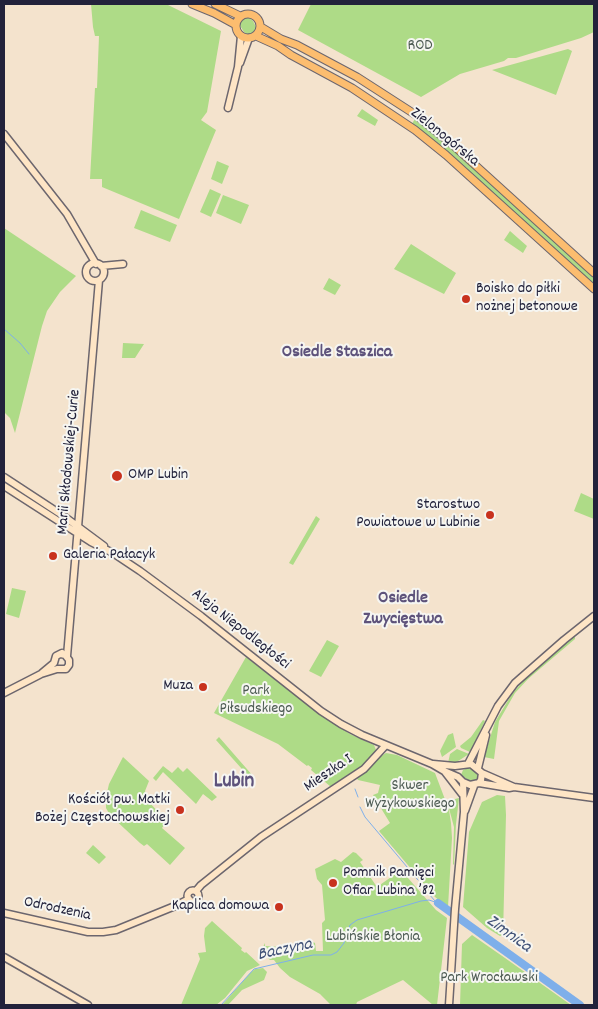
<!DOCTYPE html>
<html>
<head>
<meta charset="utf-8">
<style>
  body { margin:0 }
  #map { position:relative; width:598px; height:1009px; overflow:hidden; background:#f4e3cd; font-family:Dekko,sans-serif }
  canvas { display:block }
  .frame { position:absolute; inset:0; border:5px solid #22223b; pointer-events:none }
</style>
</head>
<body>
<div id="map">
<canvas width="598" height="1009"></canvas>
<div class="frame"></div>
</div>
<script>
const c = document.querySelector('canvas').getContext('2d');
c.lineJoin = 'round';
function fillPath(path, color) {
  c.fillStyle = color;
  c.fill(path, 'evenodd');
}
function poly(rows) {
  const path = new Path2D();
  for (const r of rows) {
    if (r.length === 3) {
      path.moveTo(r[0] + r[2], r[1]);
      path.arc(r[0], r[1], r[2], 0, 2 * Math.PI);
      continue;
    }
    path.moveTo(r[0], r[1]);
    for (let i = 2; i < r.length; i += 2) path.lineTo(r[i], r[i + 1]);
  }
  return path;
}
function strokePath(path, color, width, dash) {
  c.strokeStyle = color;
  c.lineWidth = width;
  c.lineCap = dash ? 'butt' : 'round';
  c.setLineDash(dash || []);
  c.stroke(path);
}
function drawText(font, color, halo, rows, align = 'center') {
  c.font = font + ' Dekko,sans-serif';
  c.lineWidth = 4;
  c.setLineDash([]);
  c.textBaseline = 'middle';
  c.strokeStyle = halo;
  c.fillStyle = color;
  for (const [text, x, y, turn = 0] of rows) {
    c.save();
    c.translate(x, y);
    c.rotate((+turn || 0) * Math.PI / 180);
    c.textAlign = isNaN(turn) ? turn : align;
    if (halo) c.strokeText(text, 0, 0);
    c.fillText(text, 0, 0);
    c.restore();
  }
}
fillPath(poly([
  [91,4,166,4,221,31,207,112,201,120,216,130,179,219,102,187,102,179,90,179,95,88,97,88,99,36,95,36,93,27],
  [311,4,594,4,594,32,581,38,516,58,508,58,504,61,460,74,421,97,298,30],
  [244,18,250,18,253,21,257,29,253,34,248,35,244,32,239,24],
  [568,49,572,51,556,95,492,70],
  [362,109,378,120,375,126,357,116],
  [415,119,459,154,594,277,594,288,411,125],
  [217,161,229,166,222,184,211,179],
  [210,189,221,194,211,217,200,212],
  [223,195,249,205,241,224,216,213],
  [141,210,177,225,170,242,134,228],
  [4,228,76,276,60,292,47,311,42,326,15,433,10,418,4,412],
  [510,231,527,246,523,253,504,240],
  [411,244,456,273,444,294,394,269],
  [329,278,341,285,335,295,323,289],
  [123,343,144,344,135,358,122,358],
  [581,493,594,499,594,519,574,511],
  [316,516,320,519,293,565,289,563],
  [12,588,26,591,19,618,6,614],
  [575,636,575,639,528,679,515,693,499,721,494,759,484,757,495,722,512,694,525,679],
  [327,640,339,646,321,677,309,671],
  [246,657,328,720,350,734,374,745,376,750,375,754,361,768,331,787,311,770,312,768,308,765,307,766,278,744,214,713],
  [483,720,485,721,470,752,461,748,460,746,471,737],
  [453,733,456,747,442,757,440,751,448,735],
  [219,737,253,776,250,778,216,740],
  [457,749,469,754,455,763,448,763,450,754],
  [386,753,397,755,435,773,449,810,451,823,452,838,448,907,435,897,379,831,390,823,373,795,378,793,380,785,358,780,356,777,378,758],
  [123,757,149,781,145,791,147,800,167,821,162,828,185,848,170,865,147,844,144,846,140,843,110,815,106,808,106,797,109,784],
  [163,766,172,773,178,767,183,772,187,768,217,797,212,801,203,794,196,804,163,772,156,781,153,778],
  [468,768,472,769,479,776,477,780,471,782,461,775,463,770],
  [497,795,505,796,506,815,503,935,500,936,487,928,463,907,469,832,482,802],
  [459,798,456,824,454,865,453,864,454,827,447,801],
  [93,845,106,857,99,864,86,853],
  [353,852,356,853,363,860,360,862,377,887,401,870,436,910,447,918,437,1005,433,1005,403,980,357,1002,356,1005,331,1005,320,994,290,977,280,968,274,960,270,960,261,951,265,943,265,946,284,947,306,945,307,942,311,941,315,943,316,951,323,951,322,923,325,920,322,885,317,879,315,869,335,859,341,862],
  [212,921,242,948,241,950,245,953,246,952,260,965,247,971,225,998,216,1005,181,1005,200,959,198,953,206,952,204,936,205,928],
  [472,935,505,958,571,1005,460,1005,462,944],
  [263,968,267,972,264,980,242,990,228,1005,222,1005,250,973,255,969]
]), '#aedb87');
strokePath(poly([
  [4,329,20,343,29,354],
  [355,789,358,797],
  [360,807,365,817,418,880],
  [422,886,435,901],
  [221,1005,254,969,313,955,331,955,337,952,344,943,350,925,357,920,421,901,429,900,438,903]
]), '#7eafea', 1);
strokePath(poly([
  [438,903,580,1005]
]), '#7eafea', 8);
const secondary = poly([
  [240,63,249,38],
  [228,108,238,67,241,36],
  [4,134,67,214,96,264],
  [95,272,9],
  [101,266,123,264],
  [4,477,65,517,104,546],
  [4,486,91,542,113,553,140,571,201,616,321,711,341,724,362,735,432,764,444,771,458,777,463,782,470,785,479,783,481,780,482,773],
  [67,656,99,280],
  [42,673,54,663,56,656,62,653],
  [4,693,41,674,57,669,66,669,69,665,69,660,65,655,61,654],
  [433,764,455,766,471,764,482,773,514,787,594,798],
  [468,764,498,706,515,683,564,640,594,616],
  [478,768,486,735],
  [445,772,462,794],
  [479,783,509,788,514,787],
  [465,811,474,786],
  [193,896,5.5],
  [196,891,201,885,261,837,364,769,386,745],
  [4,913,88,932,103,932,116,930,175,906,189,899],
  [4,957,88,1005],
  [449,1005,455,909,464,812,463,782]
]);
const primary = poly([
  [192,4,214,13,236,25],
  [215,4,240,16],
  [248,26,12],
  [261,27,281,39,297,45,357,77,416,115,453,145,594,273],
  [256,36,278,46,291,55,352,88,415,130,446,155,594,289]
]);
strokePath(secondary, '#6c666e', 9);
strokePath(primary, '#6c666e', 9);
strokePath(secondary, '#fee5c5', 6);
strokePath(primary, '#fcbd6f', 7);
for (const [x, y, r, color] of [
  [466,299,5,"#c8321e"],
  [117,476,6,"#c8321e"],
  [490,515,5,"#c8321e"],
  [53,556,5,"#c8321e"],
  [203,687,5,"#c8321e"],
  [180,810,5,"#c8321e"],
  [333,883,5,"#c8321e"],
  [279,907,5,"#c8321e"]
]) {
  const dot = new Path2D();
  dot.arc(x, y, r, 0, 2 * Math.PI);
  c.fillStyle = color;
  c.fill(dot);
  strokePath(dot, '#f6f6f2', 2);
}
drawText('16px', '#4c5a52', '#f6f6f2', [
  ["ROD",420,47],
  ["Park",256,692],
  ["Piłsudskiego",256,710],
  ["Skwer",410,787],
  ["Wyżykowskiego",410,805],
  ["Lubińskie Błonia",373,938],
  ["Park Wrocławski",489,979]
]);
drawText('16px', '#22223b', '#f6f6f2', [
  ["Zielonogórska",444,138,39],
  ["Marii Skłodowskiej-Curie",70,462,-85],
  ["Aleja Niepodległości",240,630,38],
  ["Mieszka I",329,774,-34],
  ["Odrodzenia",57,910,12]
]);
drawText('16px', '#22223b', '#f6f6f2', [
  ["Boisko do piłki",476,290],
  ["nożnej betonowe",476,308],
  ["OMP Lubin",128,476],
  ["Starostwo",480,506,"right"],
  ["Powiatowe w Lubinie",480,524,"right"],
  ["Galeria Pałacyk",63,556],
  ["Muza",193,687,"right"],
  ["Kościół pw. Matki",170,801,"right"],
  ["Bożej Częstochowskiej",170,819,"right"],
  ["Pomnik Pamięci",343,874],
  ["Ofiar Lubina ’82",343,892],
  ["Kaplica domowa",269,907,"right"]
], 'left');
drawText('bold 18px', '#5e537b', '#f6f6f2', [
  ["Osiedle Staszica",337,354],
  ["Osiedle",403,600],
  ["Zwycięstwa",403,621]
]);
drawText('italic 18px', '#425378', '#f6f6f2', [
  ["Zimnica",508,935,36],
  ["Baczyna",285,951,-12]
]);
drawText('bold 21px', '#5e537b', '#f6f6f2', [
  ["Lubin",234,783]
]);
</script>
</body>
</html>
